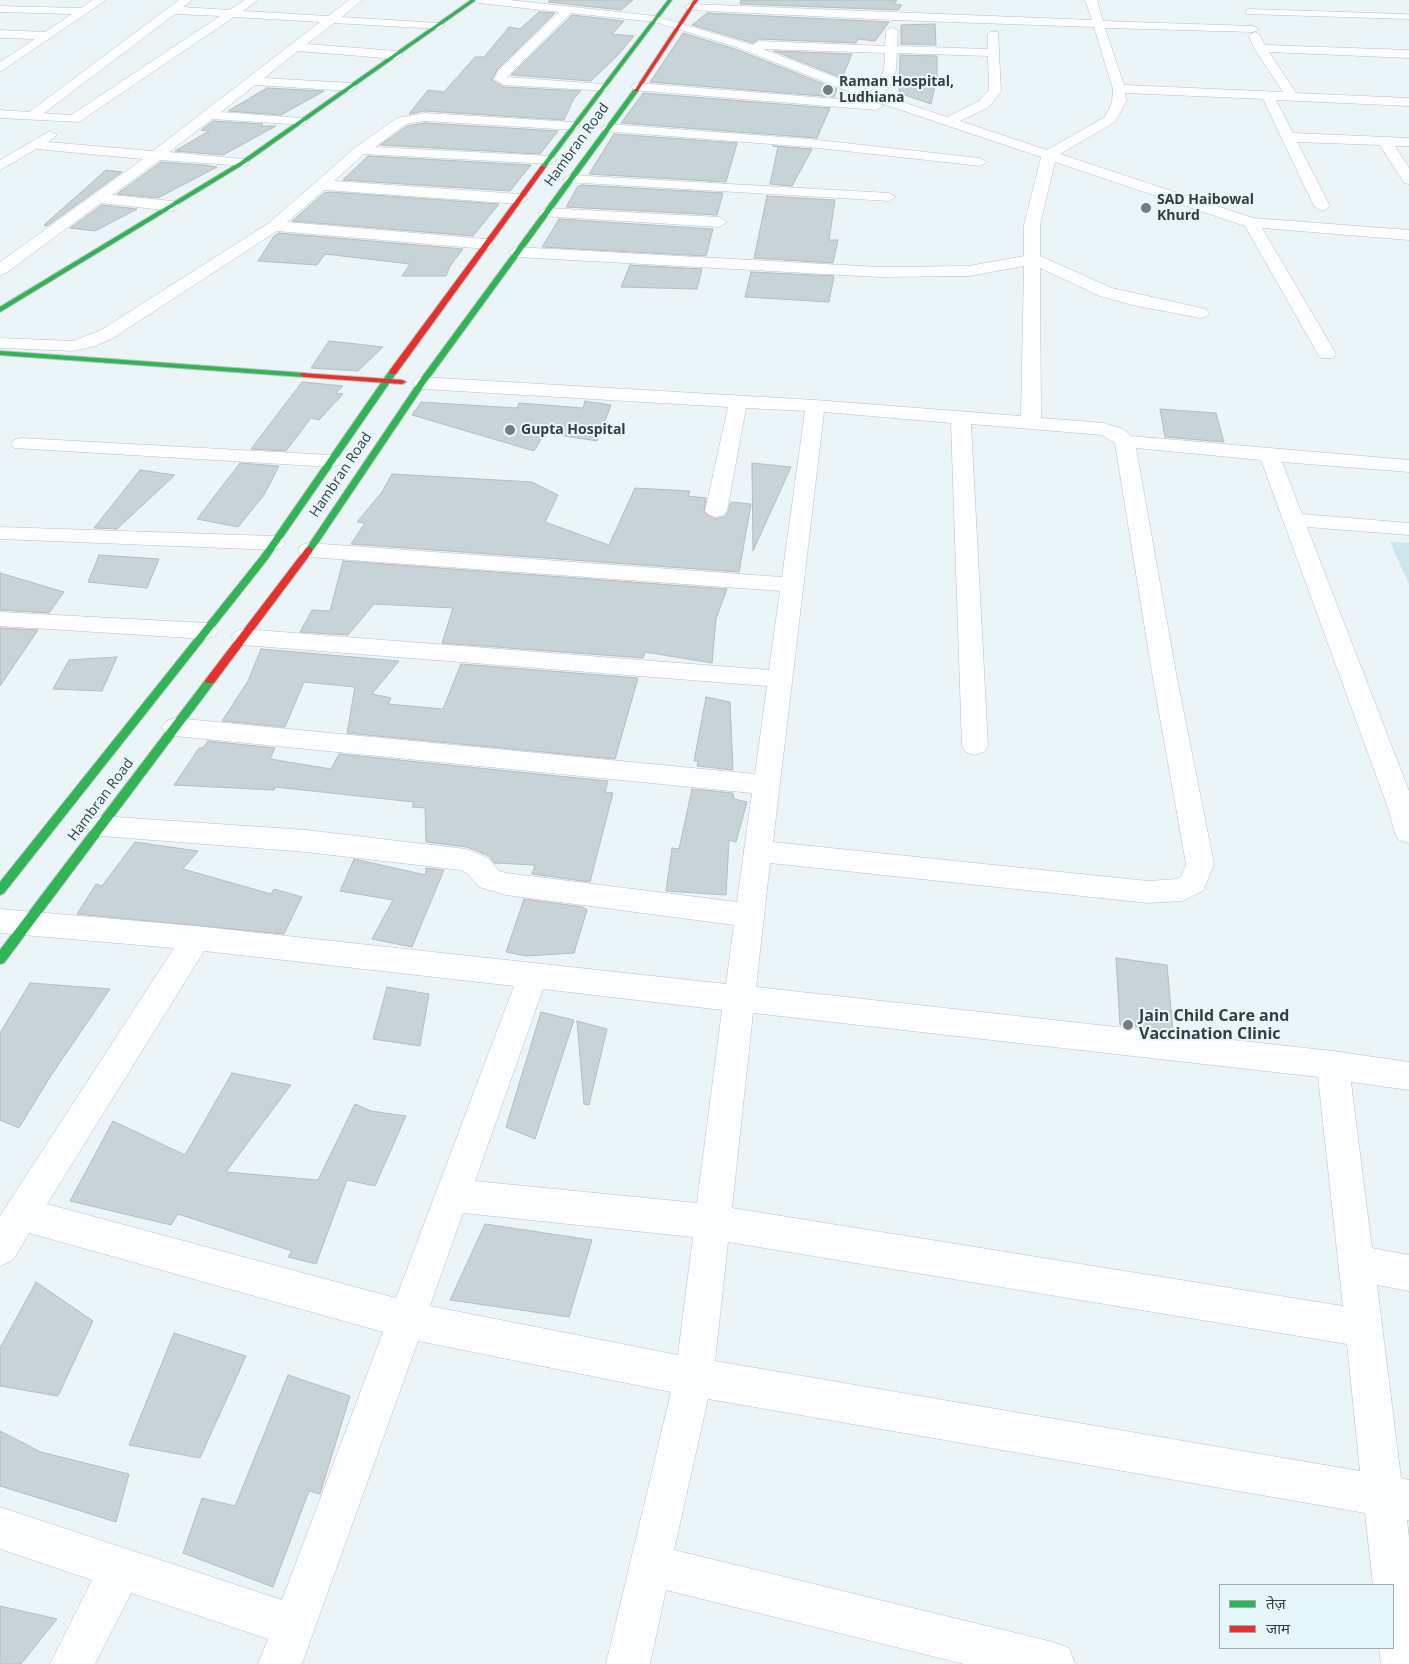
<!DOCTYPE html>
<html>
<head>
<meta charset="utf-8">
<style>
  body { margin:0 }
  #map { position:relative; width:1409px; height:1664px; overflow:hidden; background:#ebf4f7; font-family:"Open Sans","Noto Sans Devanagari",sans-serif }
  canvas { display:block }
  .legend { position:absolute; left:1219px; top:1584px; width:175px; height:65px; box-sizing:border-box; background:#e6f7fc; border:1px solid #a0adb0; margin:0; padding:6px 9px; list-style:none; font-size:15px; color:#373d3f }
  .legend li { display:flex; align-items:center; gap:10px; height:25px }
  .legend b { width:25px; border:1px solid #a0adb0 }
</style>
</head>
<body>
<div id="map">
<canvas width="1409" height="1664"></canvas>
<ul class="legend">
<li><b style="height:6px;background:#30b455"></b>तेज़</li>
<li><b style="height:6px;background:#e5322d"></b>जाम</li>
</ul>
</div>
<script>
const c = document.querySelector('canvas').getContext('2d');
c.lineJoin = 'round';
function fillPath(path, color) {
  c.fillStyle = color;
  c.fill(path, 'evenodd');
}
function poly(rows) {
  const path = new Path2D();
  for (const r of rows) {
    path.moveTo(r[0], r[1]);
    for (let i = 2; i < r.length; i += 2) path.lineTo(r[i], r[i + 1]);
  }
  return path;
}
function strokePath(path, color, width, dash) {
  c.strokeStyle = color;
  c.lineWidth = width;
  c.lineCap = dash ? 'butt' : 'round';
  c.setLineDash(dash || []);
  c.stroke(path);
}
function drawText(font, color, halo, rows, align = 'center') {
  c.font = font + ' "Open Sans",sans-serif';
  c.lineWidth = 4;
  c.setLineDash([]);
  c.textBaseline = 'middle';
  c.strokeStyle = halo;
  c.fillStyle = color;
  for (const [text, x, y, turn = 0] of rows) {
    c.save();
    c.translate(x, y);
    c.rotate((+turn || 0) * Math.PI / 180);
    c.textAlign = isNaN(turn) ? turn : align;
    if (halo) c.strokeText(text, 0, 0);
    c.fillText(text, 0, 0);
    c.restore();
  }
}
fillPath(poly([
  [1390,542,1409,543,1409,584]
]), '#cce6ee');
const building = poly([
  [550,0,633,0,621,10,548,2,550,0],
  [741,0,897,0,894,4,902,5,898,10,740,4,741,0],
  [539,12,555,13,497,70,492,80,504,87,581,91,574,98,564,120,425,111,409,114,428,90,444,92,475,57,484,57,509,27,520,29,539,12],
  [707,13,889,22,875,41,858,39,856,43,759,39,753,43,692,25,707,13],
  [572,15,624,21,612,34,634,36,618,55,591,81,511,75,572,15],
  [935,24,936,45,901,44,901,25,935,24],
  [683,33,735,49,837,89,834,97,650,82,683,33],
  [774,51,852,54,842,78,774,51],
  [900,55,937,56,937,77,931,104,899,93,900,55],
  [267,88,324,91,281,115,228,111,267,88],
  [643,93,830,108,817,138,621,123,643,93],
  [213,121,263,124,261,126,276,126,223,155,175,151,209,131,201,130,213,121],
  [425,123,558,131,540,154,380,145,407,126,425,123],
  [614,134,737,143,726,182,589,174,614,134],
  [773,146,812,149,792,186,770,184,778,147,773,146],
  [368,156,531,165,510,191,343,180,368,156],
  [161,162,203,165,217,167,158,198,117,194,161,162],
  [106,170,122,172,47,226,44,225,106,170],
  [582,185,723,193,717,215,566,207,578,186,582,185],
  [324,193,330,192,499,204,473,236,292,221,324,193],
  [767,196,835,200,829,240,838,240,833,263,754,258,767,196],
  [102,205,137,209,95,231,70,228,102,205],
  [559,219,713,229,706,256,542,247,559,219],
  [279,233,463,249,450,266,446,276,402,276,410,264,325,254,317,265,258,261,274,236,279,233],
  [630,265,702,269,697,289,621,287,630,265],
  [751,272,834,276,829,302,745,297,751,272],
  [329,341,383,347,358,371,311,368,329,341],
  [302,382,343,386,336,393,343,394,319,420,311,418,286,451,251,449,302,382],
  [585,401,611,405,597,441,545,433,534,451,412,415,421,402,517,408,519,403,583,408,585,401],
  [1160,409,1216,413,1224,442,1165,437,1160,409],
  [240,463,279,466,264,495,238,527,197,519,240,463],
  [752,463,791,467,753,551,752,463],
  [140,470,175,475,117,529,94,528,140,470],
  [392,474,532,482,558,495,545,522,609,545,635,488,690,491,688,496,706,498,704,512,715,519,724,517,728,512,731,502,751,504,739,572,351,544,365,523,357,522,382,492,392,474],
  [99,555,159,559,147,588,88,582,99,555],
  [343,561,727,589,716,619,712,663,645,652,643,658,442,643,453,608,374,604,348,635,300,632,312,610,330,611,343,561],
  [0,573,64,592,49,613,0,610,0,573],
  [0,628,38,630,0,686,0,628],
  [261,649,399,661,372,694,391,698,388,704,443,709,461,664,638,678,615,759,347,733,355,687,304,682,285,727,222,721,248,681,261,649],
  [117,657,102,691,53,689,69,660,117,657],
  [706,697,730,702,733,770,697,766,698,761,694,761,706,697],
  [208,741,275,748,270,759,331,769,339,754,608,781,605,792,613,793,590,882,532,874,535,865,494,863,489,856,467,847,426,842,425,808,412,807,414,802,275,787,274,790,174,785,199,748,203,748,208,741],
  [692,789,733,793,734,799,747,802,736,842,729,840,726,895,666,891,672,848,679,849,692,789],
  [135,842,198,851,183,869,271,894,274,889,302,897,284,934,77,914,96,884,102,886,135,842],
  [354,859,426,875,426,868,444,870,412,947,372,939,393,900,340,891,354,859],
  [524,899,583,907,587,910,574,953,526,956,506,952,524,899],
  [1116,958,1167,965,1173,1031,1120,1025,1116,958],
  [30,983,110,989,50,1077,19,1128,0,1120,0,1033,30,983],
  [387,987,429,994,420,1046,373,1039,387,987],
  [541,1012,574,1020,535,1139,506,1127,541,1012],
  [577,1021,607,1029,589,1105,584,1104,577,1021],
  [232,1073,291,1085,226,1172,318,1180,355,1104,371,1111,406,1116,375,1186,347,1180,316,1264,288,1257,292,1251,178,1214,171,1225,70,1201,113,1121,185,1155,232,1073],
  [485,1224,592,1240,569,1317,450,1300,485,1224],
  [36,1282,93,1321,58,1396,0,1386,0,1348,36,1282],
  [174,1333,246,1356,200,1458,129,1445,174,1333],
  [288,1375,350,1396,320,1494,309,1491,273,1587,183,1553,202,1498,235,1506,288,1375],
  [0,1431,41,1452,129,1474,116,1522,0,1486,0,1431],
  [0,1606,57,1619,21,1664,0,1664,0,1606]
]);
fillPath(building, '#c7d3d7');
strokePath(building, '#b5bcbe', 1);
const street = poly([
  [93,0,106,0,0,72,0,62,35,39,0,38,0,30,45,32,72,14,0,12,0,6,81,8,93,0],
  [179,0,192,0,183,7,229,10,245,0,258,0,243,11,328,16,349,0,362,0,342,17,439,23,445,26,439,29,334,23,307,44,397,51,403,55,397,59,298,51,264,78,351,83,357,87,351,91,255,85,221,112,300,118,305,119,307,122,305,125,212,119,169,152,242,159,247,160,249,163,247,166,160,160,112,195,172,201,177,203,180,206,177,209,172,211,101,203,6,273,0,275,0,262,143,159,36,149,0,170,0,160,50,131,57,135,48,142,153,151,320,22,234,17,79,122,0,118,0,110,29,112,179,0],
  [175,14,220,16,71,115,44,113,175,14],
  [473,0,510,0,655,16,753,45,759,41,885,46,886,31,892,27,898,31,897,46,988,49,988,34,990,32,998,32,1001,91,989,107,960,121,1047,150,1105,117,1112,102,1113,89,1094,27,892,20,690,10,684,7,690,4,1092,20,1085,0,1097,0,1103,21,1253,26,1259,29,1253,32,1105,28,1124,85,1283,92,1254,48,1249,36,1255,32,1259,34,1265,45,1409,50,1409,58,1269,52,1296,93,1409,98,1409,106,1276,100,1293,133,1409,138,1409,146,1395,146,1409,168,1409,184,1404,183,1380,145,1297,142,1330,206,1327,209,1322,211,1314,206,1263,99,1125,93,1126,102,1115,122,1060,154,1253,218,1409,230,1409,240,1262,228,1336,354,1333,358,1321,358,1318,354,1245,226,1055,162,1040,225,1040,256,1112,288,1206,309,1209,313,1206,317,1200,318,1132,305,1100,296,1040,268,1041,418,1104,423,1123,429,1131,436,1409,460,1409,472,1282,462,1302,514,1409,523,1409,535,1307,527,1409,791,1409,843,1399,840,1395,833,1388,808,1261,460,1136,448,1176,673,1214,864,1203,891,1182,901,1148,903,770,863,756,987,1333,1051,1409,1062,1409,1090,1351,1082,1372,1248,1409,1255,1409,1291,1377,1285,1401,1478,1409,1480,1409,1520,1407,1520,1409,1538,1409,1664,1381,1664,1379,1648,1393,1648,1393,1585,1373,1585,1365,1513,708,1399,674,1550,1053,1642,1069,1648,1075,1664,964,1664,666,1590,650,1664,606,1664,671,1392,418,1341,302,1664,258,1664,268,1639,131,1593,95,1664,50,1664,92,1580,0,1549,0,1507,282,1600,383,1332,29,1233,13,1260,0,1266,0,1216,174,948,0,933,0,909,196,926,726,984,734,925,506,895,479,887,468,874,461,870,306,852,101,836,91,833,87,826,91,819,101,816,306,830,466,849,488,858,499,871,506,873,737,902,752,793,175,736,166,733,162,727,166,721,175,718,755,774,767,686,243,645,235,642,231,637,235,632,243,629,769,670,780,591,309,557,301,555,298,550,301,545,309,543,782,577,805,411,746,408,727,511,723,515,716,517,709,515,705,511,728,407,422,389,415,387,413,383,415,379,422,377,815,400,1021,416,1024,266,969,276,879,277,516,257,508,252,516,247,879,267,969,266,1024,256,1024,225,1041,157,868,99,736,47,655,22,571,13,507,77,603,84,609,88,608,91,504,85,494,79,498,71,559,12,479,3,473,0],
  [763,49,885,53,884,70,878,84,871,91,763,49],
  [897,53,988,56,989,90,979,101,947,117,882,95,890,86,896,70,897,53],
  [824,412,951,423,962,746,966,752,975,755,984,752,988,746,971,424,1102,435,1115,443,1152,673,1186,864,1181,876,1177,879,1148,881,773,842,824,412],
  [204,951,514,986,396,1298,47,1204,204,951],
  [543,989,722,1010,697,1203,475,1181,543,989],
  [753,1013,1318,1077,1343,1306,732,1208,753,1013],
  [463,1213,693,1237,678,1355,430,1306,463,1213],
  [728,1242,1347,1344,1360,1471,715,1361,728,1242],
  [1250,9,1405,14,1409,15,1409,19,1246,14,1246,10,1250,9],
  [638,83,876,102,883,106,876,110,633,90,632,87,633,84,638,83],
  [425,113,573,122,580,126,573,130,425,121,406,124,375,147,550,156,557,160,550,164,364,154,334,181,520,194,528,199,520,204,324,190,287,222,486,239,494,244,492,247,486,249,277,231,113,338,95,346,73,351,0,348,0,338,73,341,101,330,269,223,356,147,397,118,425,113],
  [608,124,809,139,980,158,987,162,980,166,809,147,603,131,601,128,608,124],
  [570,175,889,193,896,197,889,201,565,182,563,179,570,175],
  [546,208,719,217,727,222,719,227,541,216,538,213,546,208],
  [21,438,331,455,338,457,341,461,338,465,331,467,14,448,11,444,14,440,21,438],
  [0,527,274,536,282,538,285,543,282,548,274,550,0,539,0,527],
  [0,612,206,623,214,626,218,631,214,636,206,639,0,626,0,612]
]);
const fast = poly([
  [471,0,476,0,244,164,0,312,0,307,240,162,471,0],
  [668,0,672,0,545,168,541,168,541,166,668,0],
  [634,89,639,90,425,384,312,552,306,552,305,550,419,381,634,89],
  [0,351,304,373,308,375,304,377,0,355,0,351],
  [390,370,397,372,267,560,4,893,0,895,0,882,261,556,390,370],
  [210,678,215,681,214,683,4,963,0,964,0,950,206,679,210,678]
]);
const jam = poly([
  [694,0,698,0,638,91,634,91,694,0],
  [541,166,546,167,396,374,390,374,390,370,541,166],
  [301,373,402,380,406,382,402,384,304,377,300,375,301,373],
  [309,547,312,548,312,552,214,683,206,683,205,681,206,679,306,548,309,547]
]);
strokePath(street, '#b9c0c2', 1);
strokePath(fast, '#b9c0c2', 2);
strokePath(jam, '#b9c0c2', 2);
fillPath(street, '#fcfdfe');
fillPath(fast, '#30b455');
fillPath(jam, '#e5322d');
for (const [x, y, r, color] of [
  [828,90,6,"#767d7f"],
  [1146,208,6,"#767d7f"],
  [510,430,6,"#767d7f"],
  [1128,1025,6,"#767d7f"]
]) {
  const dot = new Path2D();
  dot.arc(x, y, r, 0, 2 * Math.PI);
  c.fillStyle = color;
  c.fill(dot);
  strokePath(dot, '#e6f7fc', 2);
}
drawText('bold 14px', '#373d3f', '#e6f7fc', [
  ["Raman Hospital,",839,82],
  ["Ludhiana",839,98],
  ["SAD Haibowal",1157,200],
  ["Khurd",1157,216],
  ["Gupta Hospital",521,430]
], 'left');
drawText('14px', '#373d3f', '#e6f7fc', [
  ["Hambran Road",577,145,-54],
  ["Hambran Road",341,475,-56],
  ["Hambran Road",101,800,-53]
]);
drawText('bold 16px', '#373d3f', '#e6f7fc', [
  ["Jain Child Care and",1139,1016],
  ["Vaccination Clinic",1139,1034]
], 'left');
</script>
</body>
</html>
